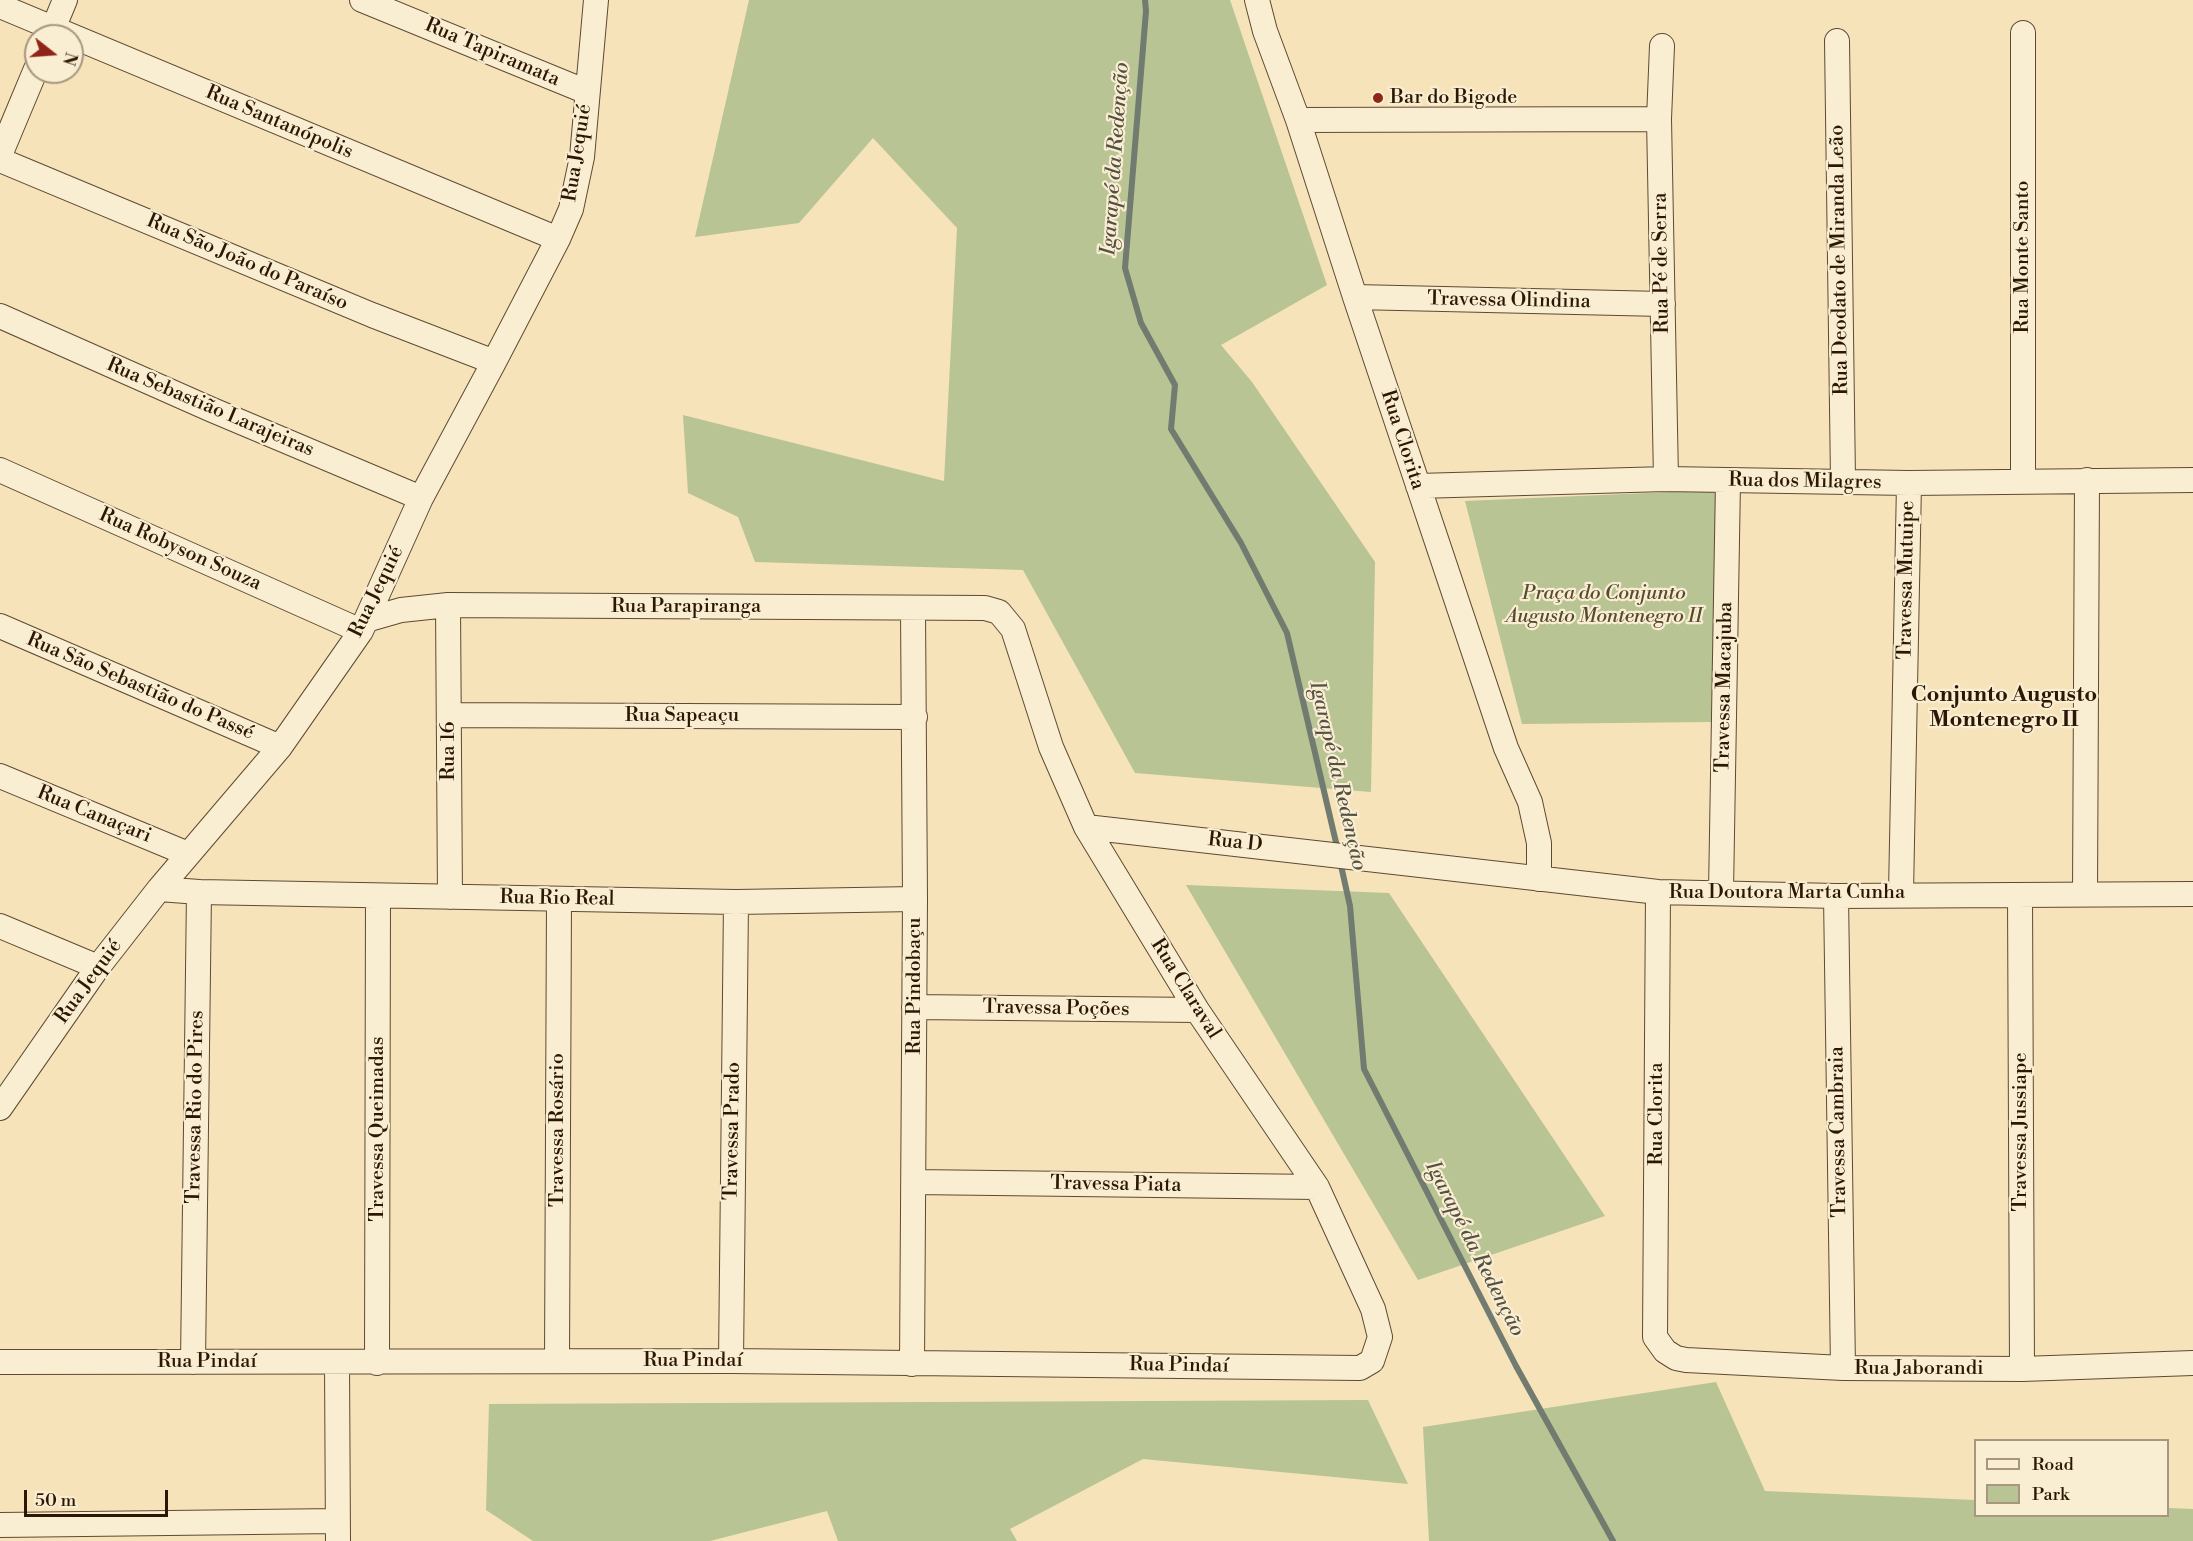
<!DOCTYPE html>
<html>
<head>
<meta charset="utf-8">
<style>
  body { margin:0 }
  #map { position:relative; width:2193px; height:1541px; overflow:hidden; background:#f6e3ba; font-family:"Libre Bodoni",serif }
  canvas { display:block }
  .legend { position:absolute; left:1974px; top:1439px; width:195px; height:78px; box-sizing:border-box; background:#f9edd2; border:2px solid #a79780; margin:0; padding:8px 10px; list-style:none; font-size:18px; color:#2c1705 }
  .legend li { display:flex; align-items:center; gap:12px; height:30px }
  .legend b { width:30px; border:2px solid #a79780 }
  .north { position:absolute; left:24px; top:24px; width:60px; height:60px; box-sizing:border-box; background:#f9edd2; border:2px solid #a79780; border-radius:50%; rotate:107deg; font-size:16px; font-weight:700; line-height:24px; text-align:center; color:#2c1705 }
  .north::after { content:''; display:block; margin:auto; width:21px; height:27px; background:#8f2418; clip-path:polygon(50% 0,100% 100%,50% 72%,0 100%) }
  .scale { position:absolute; left:24px; top:1490px; width:144px; height:27px; box-sizing:border-box; border:3px solid #2c1705; border-top:0; padding-left:8px; font-size:18px; line-height:21px; white-space:nowrap; color:#2c1705; -webkit-text-stroke:4px #f9edd2; paint-order:stroke }
</style>
</head>
<body>
<div id="map">
<canvas width="2193" height="1541"></canvas>
<ul class="legend">
<li><b style="height:8px;background:#f9edd2"></b>Road</li>
<li><b style="height:16px;background:#b8c493"></b>Park</li>
</ul>
<div class="north">N</div>
<div class="scale">50 m</div>
</div>
<script>
const c = document.querySelector('canvas').getContext('2d');
c.lineJoin = 'round';
function fillPath(path, color) {
  c.fillStyle = color;
  c.fill(path, 'evenodd');
}
function poly(rows) {
  const path = new Path2D();
  for (const r of rows) {
    path.moveTo(r[0], r[1]);
    for (let i = 2; i < r.length; i += 2) path.lineTo(r[i], r[i + 1]);
  }
  return path;
}
function strokePath(path, color, width, dash) {
  c.strokeStyle = color;
  c.lineWidth = width;
  c.lineCap = dash ? 'butt' : 'round';
  c.setLineDash(dash || []);
  c.stroke(path);
}
function drawText(font, color, halo, rows, align = 'center') {
  c.font = font + ' "Libre Bodoni",serif';
  c.lineWidth = 4.5;
  c.setLineDash([]);
  c.textBaseline = 'middle';
  c.strokeStyle = halo;
  c.fillStyle = color;
  for (const [text, x, y, turn = 0] of rows) {
    c.save();
    c.translate(x, y);
    c.rotate((+turn || 0) * Math.PI / 180);
    c.textAlign = isNaN(turn) ? turn : align;
    if (halo) c.strokeText(text, 0, 0);
    c.fillText(text, 0, 0);
    c.restore();
  }
}
fillPath(poly([
  [749,0,1230,0,1327,285,1221,345,1252,382,1375,562,1371,792,1135,773,1023,570,755,562,738,517,688,493,683,415,944,481,957,228,873,138,799,223,695,237],
  [1716,490,1711,722,1522,724,1465,501],
  [1186,885,1389,893,1605,1216,1418,1280],
  [1716,1382,1765,1491,1975,1500,1976,1516,2168,1516,2168,1508,2193,1509,2193,1541,1429,1541,1423,1427],
  [1368,1400,1408,1484,1143,1459,1010,1529,1017,1541,838,1541,827,1511,710,1541,533,1541,486,1510,489,1404]
]), '#b8c493');
strokePath(poly([
  [1145,0,1146,11,1125,268,1141,323,1175,385,1171,429,1241,543,1287,633,1338,851],
  [1340,861,1350,906,1364,1069,1516,1366,1613,1541]
]), '#717b70', 6);
const minor = poly([
  [362,0,587,92],
  [1257,0,1265,31,1298,120,1355,297,1506,748,1530,802,1539,843,1539,879],
  [0,6,558,239],
  [2023,33,2023,482],
  [50,36,65,0],
  [1837,41,1843,480],
  [1662,46,1659,119,1666,479],
  [1298,120,1659,119],
  [0,155,36,69],
  [0,160,372,315,494,362],
  [1355,297,1663,304],
  [0,316,210,409,421,498],
  [0,470,361,631],
  [1418,486,1666,479,1909,483,2193,480],
  [448,605,450,897],
  [0,626,280,747],
  [449,715,915,717],
  [0,776,188,854],
  [1086,827,1658,892,1836,896,2193,894],
  [159,889,199,892,193,1362],
  [199,892,736,902,915,899],
  [1658,892,1655,1337,1665,1351,1676,1358,1686,1360,1843,1368,2022,1369,2193,1363],
  [1721,892,1728,481],
  [1901,893,1909,483],
  [2085,894,2087,480],
  [2020,895,2022,1369],
  [1836,896,1843,1368],
  [0,926,98,967],
  [914,1007,1197,1010],
  [0,1108,98,967,159,889,280,747,361,631,421,498,494,362,558,239,571,209,582,157,596,0],
  [914,1182,1317,1187],
  [557,1361,559,899],
  [731,1361,736,902],
  [0,1362,731,1361,1360,1368,1372,1361,1380,1337,1373,1309,1317,1187,1197,1010,1086,827,1051,747,1013,629,999,612,985,608,448,605,401,610,366,620],
  [337,1362,338,1541],
  [377,1363,378,896],
  [912,1364,915,899,913,609],
  [0,1525,337,1521]
]);
strokePath(minor, '#5e4a32', 26);
strokePath(minor, '#f9edd2', 24);
for (const [x, y, r, color] of [
  [1378,98,6,"#8f2418"]
]) {
  const dot = new Path2D();
  dot.arc(x, y, r, 0, 2 * Math.PI);
  c.fillStyle = color;
  c.fill(dot);
  strokePath(dot, '#f9edd2', 2);
}
drawText('20px', '#2c1705', '#f9edd2', [
  ["Rua Tapiramata",492,53,23],
  ["Rua Santanópolis",279,123,23],
  ["Rua Jequié",578,153,-81],
  ["Rua Monte Santo",2023,257,-90],
  ["Rua Deodato de Miranda Leão",1840,260,-91],
  ["Rua São João do Paraíso",247,263,23],
  ["Rua Pé de Serra",1662,263,-91],
  ["Travessa Olindina",1509,301,1],
  ["Rua Sebastião Larajeiras",210,408,23],
  ["Rua Clorita",1402,440,72],
  ["Rua dos Milagres",1805,482,1],
  ["Rua Robyson Souza",180,550,24],
  ["Travessa Mutuipe",1907,580,-89],
  ["Rua Jequié",377,592,-64],
  ["Rua Parapiranga",686,607],
  ["Rua São Sebastião do Passé",140,687,23],
  ["Travessa Macajuba",1725,687,-89],
  ["Rua Sapeaçu",682,716],
  ["Rua 16",449,751,-90],
  ["Rua Canaçari",94,815,22],
  ["Rua D",1235,843,6],
  ["Rua Doutora Marta Cunha",1787,893],
  ["Rua Rio Real",557,899,1],
  ["Rua Jequié",89,982,-54],
  ["Rua Pindobaçu",915,986,-90],
  ["Rua Claraval",1185,989,58],
  ["Travessa Poções",1056,1009,1],
  ["Travessa Rio do Pires",196,1107,-89],
  ["Rua Clorita",1657,1114,-90],
  ["Travessa Queimadas",378,1129,-90],
  ["Travessa Rosário",558,1130,-90],
  ["Travessa Prado",733,1131,-89],
  ["Travessa Cambraia",1839,1132,-91],
  ["Travessa Jussiape",2021,1132,-90],
  ["Travessa Piata",1116,1185,1],
  ["Rua Pindaí",693,1361],
  ["Rua Pindaí",207,1362],
  ["Rua Pindaí",1179,1366,1],
  ["Rua Jaborandi",1919,1369]
]);
drawText('20px', '#2c1705', '#f9edd2', [
  ["Bar do Bigode",1390,98]
], 'left');
drawText('italic 20px', '#564b30', '#f9edd2', [
  ["Praça do Conjunto",1604,594],
  ["Augusto Montenegro II",1604,617]
]);
drawText('italic 21px', '#545144', '#f9edd2', [
  ["Igarapé da Redenção",1116,159,-86],
  ["Igarapé da Redenção",1337,776,77],
  ["Igarapé da Redenção",1474,1249,63]
]);
drawText('bold 22px', '#2c1705', '#f9edd2', [
  ["Conjunto Augusto",2004,696],
  ["Montenegro II",2004,721]
]);
</script>
</body>
</html>
